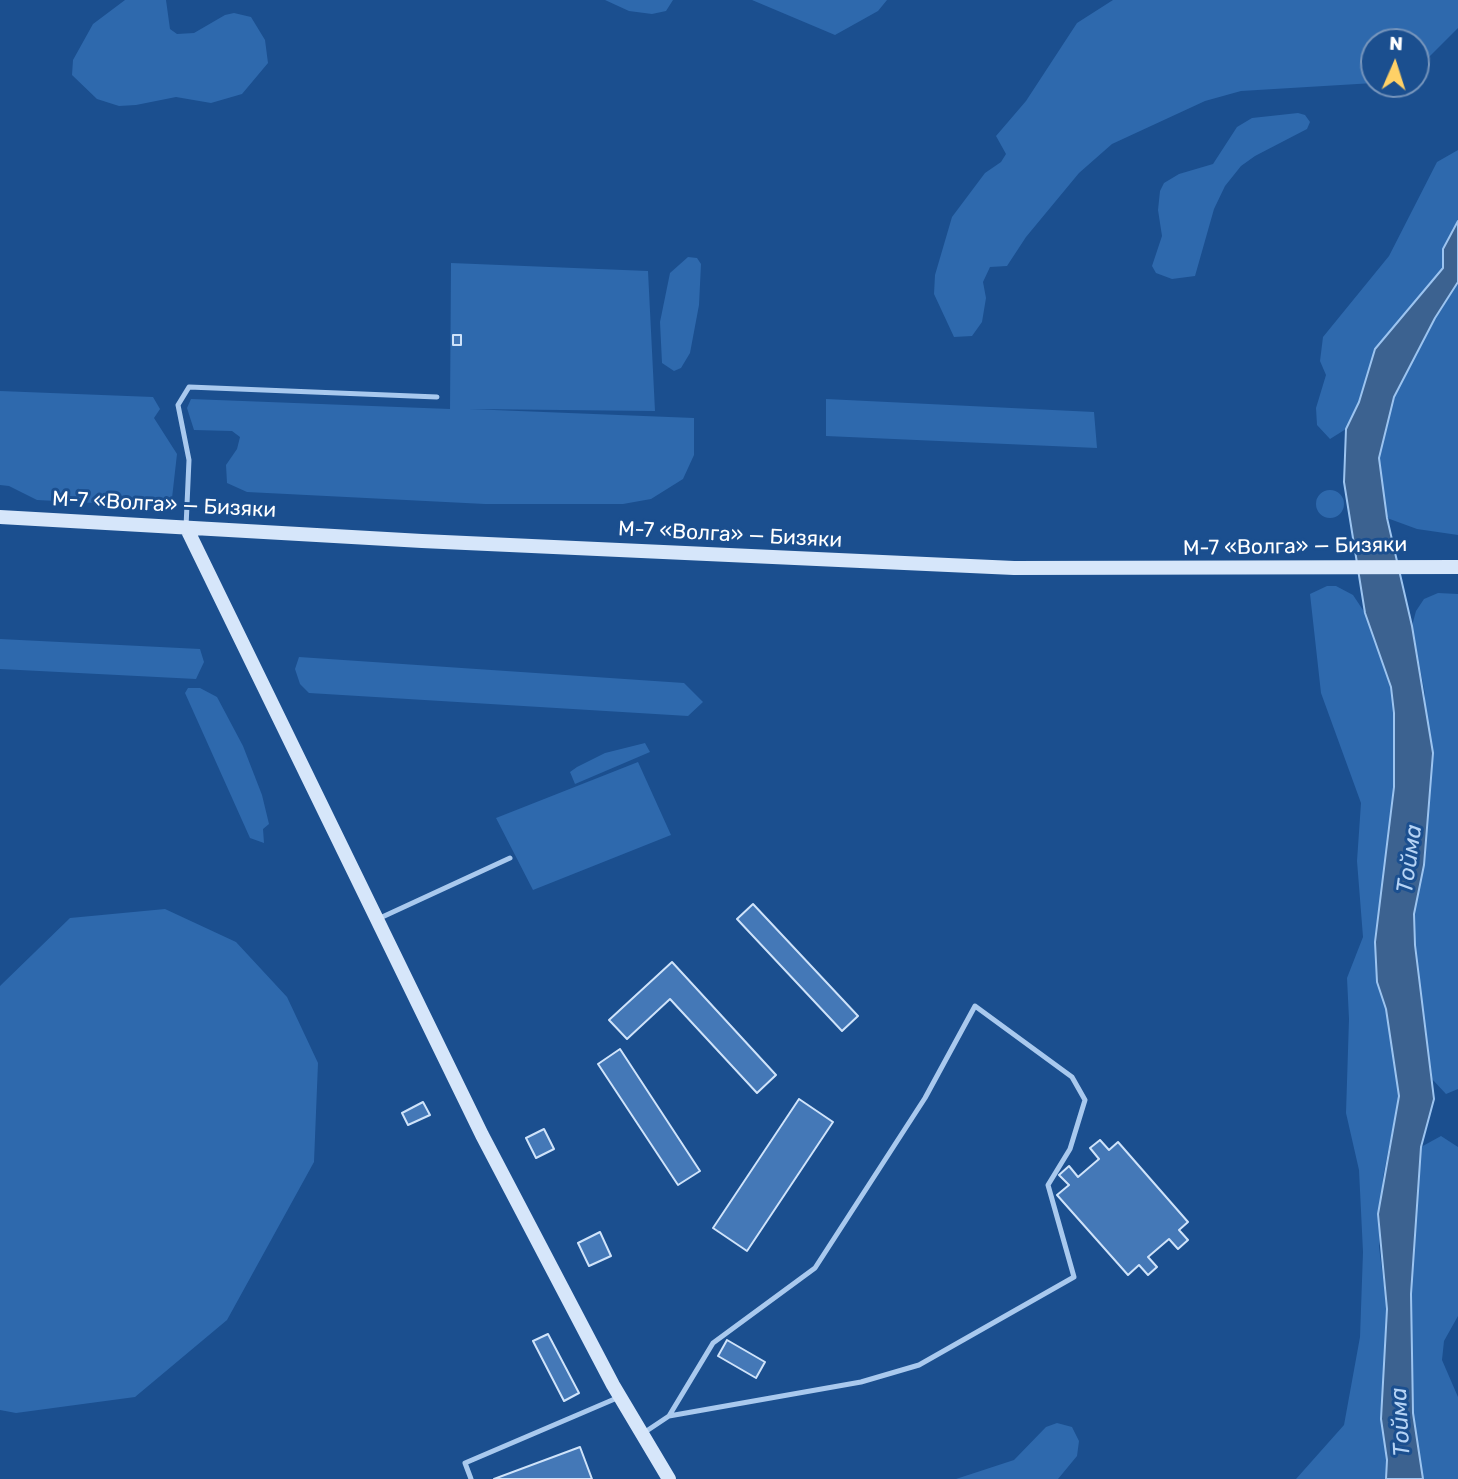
<!DOCTYPE html>
<html>
<head>
<meta charset="utf-8">
<style>
  body { margin:0 }
  #map { position:relative; width:1458px; height:1479px; overflow:hidden; background:#1b4f8f; font-family:Rubik,sans-serif }
  canvas { display:block }
  .north { position:absolute; left:1360px; top:28px; width:70px; height:70px; box-sizing:border-box; background:#1b4f8f; border:2px solid #7695bc; border-radius:50%; rotate:3deg; font-size:19px; font-weight:700; line-height:28px; text-align:center; color:#fff }
  .north::after { content:''; display:block; margin:auto; width:24px; height:32px; background:#ffd166; clip-path:polygon(50% 0,100% 100%,50% 72%,0 100%) }
</style>
</head>
<body>
<div id="map">
<canvas width="1458" height="1479"></canvas>
<div class="north">N</div>
</div>
<script>
const c = document.querySelector('canvas').getContext('2d');
c.lineJoin = 'round';
function fillPath(path, color) {
  c.fillStyle = color;
  c.fill(path, 'evenodd');
}
function poly(rows) {
  const path = new Path2D();
  for (const r of rows) {
    if (r.length === 3) {
      path.moveTo(r[0] + r[2], r[1]);
      path.arc(r[0], r[1], r[2], 0, 2 * Math.PI);
      continue;
    }
    path.moveTo(r[0], r[1]);
    for (let i = 2; i < r.length; i += 2) path.lineTo(r[i], r[i + 1]);
  }
  return path;
}
function strokePath(path, color, width, dash) {
  c.strokeStyle = color;
  c.lineWidth = width;
  c.lineCap = dash ? 'butt' : 'round';
  c.setLineDash(dash || []);
  c.stroke(path);
}
function drawText(font, color, halo, rows, align = 'center') {
  c.font = font + ' Rubik,sans-serif';
  c.lineWidth = 6;
  c.setLineDash([]);
  c.textBaseline = 'middle';
  c.strokeStyle = halo;
  c.fillStyle = color;
  for (const [text, x, y, turn = 0] of rows) {
    c.save();
    c.translate(x, y);
    c.rotate((+turn || 0) * Math.PI / 180);
    c.textAlign = isNaN(turn) ? turn : align;
    if (halo) c.strokeText(text, 0, 0);
    c.fillText(text, 0, 0);
    c.restore();
  }
}
fillPath(poly([
  [125,0,166,0,170,29,177,34,194,33,225,15,234,13,251,17,265,40,268,63,242,94,211,103,176,97,136,105,119,106,97,99,72,75,73,60,93,24],
  [605,0,673,0,666,11,652,14,629,11],
  [752,0,887,0,878,11,835,35],
  [1113,0,1458,0,1458,28,1416,70,1416,42,1374,42,1374,83,1241,91,1205,101,1112,144,1079,173,1026,237,1007,266,990,267,983,282,986,298,982,322,972,336,954,337,934,294,935,275,952,217,985,173,1001,162,1006,154,996,136,1026,101,1077,23],
  [1298,113,1305,115,1310,122,1307,129,1255,156,1241,166,1225,186,1214,209,1195,276,1172,279,1156,273,1152,266,1162,236,1158,210,1160,191,1164,183,1179,174,1213,164,1237,127,1252,118],
  [1458,150,1458,221,1443,249,1443,268,1425,292,1359,402,1346,429,1330,439,1317,425,1316,408,1326,375,1320,361,1323,337,1389,256,1437,162],
  [688,257,697,258,701,264,699,305,690,353,681,368,674,371,662,363,660,322,670,273],
  [451,263,648,271,655,411,469,409,694,418,694,455,683,479,651,499,623,504,485,504,247,492,227,483,226,465,237,449,240,437,232,431,194,430,187,408,191,399,450,409],
  [1458,282,1458,535,1417,529,1387,518,1379,458,1394,397,1435,318],
  [0,391,153,397,160,409,154,418,177,454,171,507,37,500,9,486,0,485],
  [826,399,1094,412,1097,448,826,436],
  [1330,504,14],
  [1327,586,1336,586,1353,595,1365,613,1391,687,1394,713,1394,787,1375,941,1377,982,1386,1009,1399,1096,1383,1177,1379,1247,1387,1309,1381,1419,1387,1460,1386,1479,1296,1479,1344,1425,1360,1337,1363,1252,1359,1170,1346,1113,1349,1019,1347,978,1363,937,1357,861,1361,803,1321,693,1310,594],
  [1438,593,1458,594,1458,1089,1446,1094,1432,1079,1415,945,1414,914,1424,865,1425,694,1412,626,1416,611,1424,599],
  [0,639,200,649,204,662,196,679,0,669],
  [299,657,684,683,703,702,688,716,309,693,300,684,295,669],
  [188,688,200,688,217,697,243,746,262,795,269,824,263,829,264,843,250,838,185,693],
  [645,743,650,752,575,784,570,772,577,767,605,753],
  [638,762,671,835,533,890,496,818],
  [165,909,236,942,287,997,318,1063,314,1162,227,1320,135,1397,16,1413,0,1410,0,986,70,918],
  [1441,1136,1458,1147,1458,1316,1444,1341,1442,1360,1458,1397,1458,1479,1423,1479,1413,1413,1411,1294,1421,1147],
  [1057,1423,1072,1427,1079,1441,1077,1456,1058,1479,956,1479,1014,1460,1046,1427]
]), '#2e69ad');
const water = poly([
  [1458,221,1458,282,1435,318,1394,397,1379,458,1387,518,1412,626,1433,753,1424,865,1414,914,1415,945,1434,1099,1421,1147,1411,1294,1413,1413,1423,1479,1386,1479,1387,1460,1381,1419,1387,1309,1378,1214,1399,1096,1386,1009,1377,982,1375,942,1394,787,1394,713,1391,687,1365,613,1344,482,1346,429,1359,402,1375,349,1443,268,1443,249,1458,221]
]);
fillPath(water, '#3c6290');
strokePath(water, '#9cc4f0', 2);
const building = poly([
  [453,335,461,335,461,345,453,345,453,335],
  [753,904,858,1016,842,1031,737,919,753,904],
  [672,962,776,1075,757,1093,670,999,627,1039,609,1020,672,962],
  [620,1049,700,1171,678,1185,598,1064,620,1049],
  [799,1099,833,1122,747,1251,713,1228,799,1099],
  [423,1102,430,1115,408,1125,402,1113,423,1102],
  [544,1129,554,1149,536,1158,526,1138,544,1129],
  [1100,1140,1109,1150,1118,1142,1188,1222,1179,1230,1188,1240,1178,1249,1169,1239,1148,1257,1157,1267,1148,1275,1139,1265,1128,1275,1057,1195,1069,1185,1059,1175,1069,1166,1078,1177,1099,1159,1090,1148,1100,1140],
  [600,1232,611,1256,589,1266,578,1243,600,1232],
  [548,1334,579,1393,564,1401,533,1341,548,1334],
  [727,1340,765,1362,756,1378,718,1356,727,1340],
  [580,1447,592,1479,494,1479,580,1447]
]);
fillPath(building, '#4478b7');
strokePath(building, '#cfe3fa', 2);
strokePath(poly([
  [186,527,189,460,178,405,189,387,437,397],
  [380,918,510,858],
  [642,1434,669,1416,713,1343,815,1268,925,1098,975,1006,1072,1077,1085,1100,1070,1149,1048,1185,1074,1277,919,1365,861,1382,669,1416],
  [471,1479,465,1463,617,1398]
]), '#a9c9ee', 5);
strokePath(poly([
  [0,517,422,541,1014,568,1458,567],
  [186,527,482,1135,613,1385,669,1479]
]), '#d6e6fa', 14);
drawText('21px', '#fff', '#1b4f8f', [
  ["М-7 «Волга» — Бизяки",164,505,3],
  ["М-7 «Волга» — Бизяки",730,535,3],
  ["М-7 «Волга» — Бизяки",1295,547,-1]
]);
drawText('italic 23px', '#b5d3f5', '#1b4f8f', [
  ["Тойма",1410,859,-82],
  ["Тойма",1401,1422,-93]
]);
</script>
</body>
</html>
